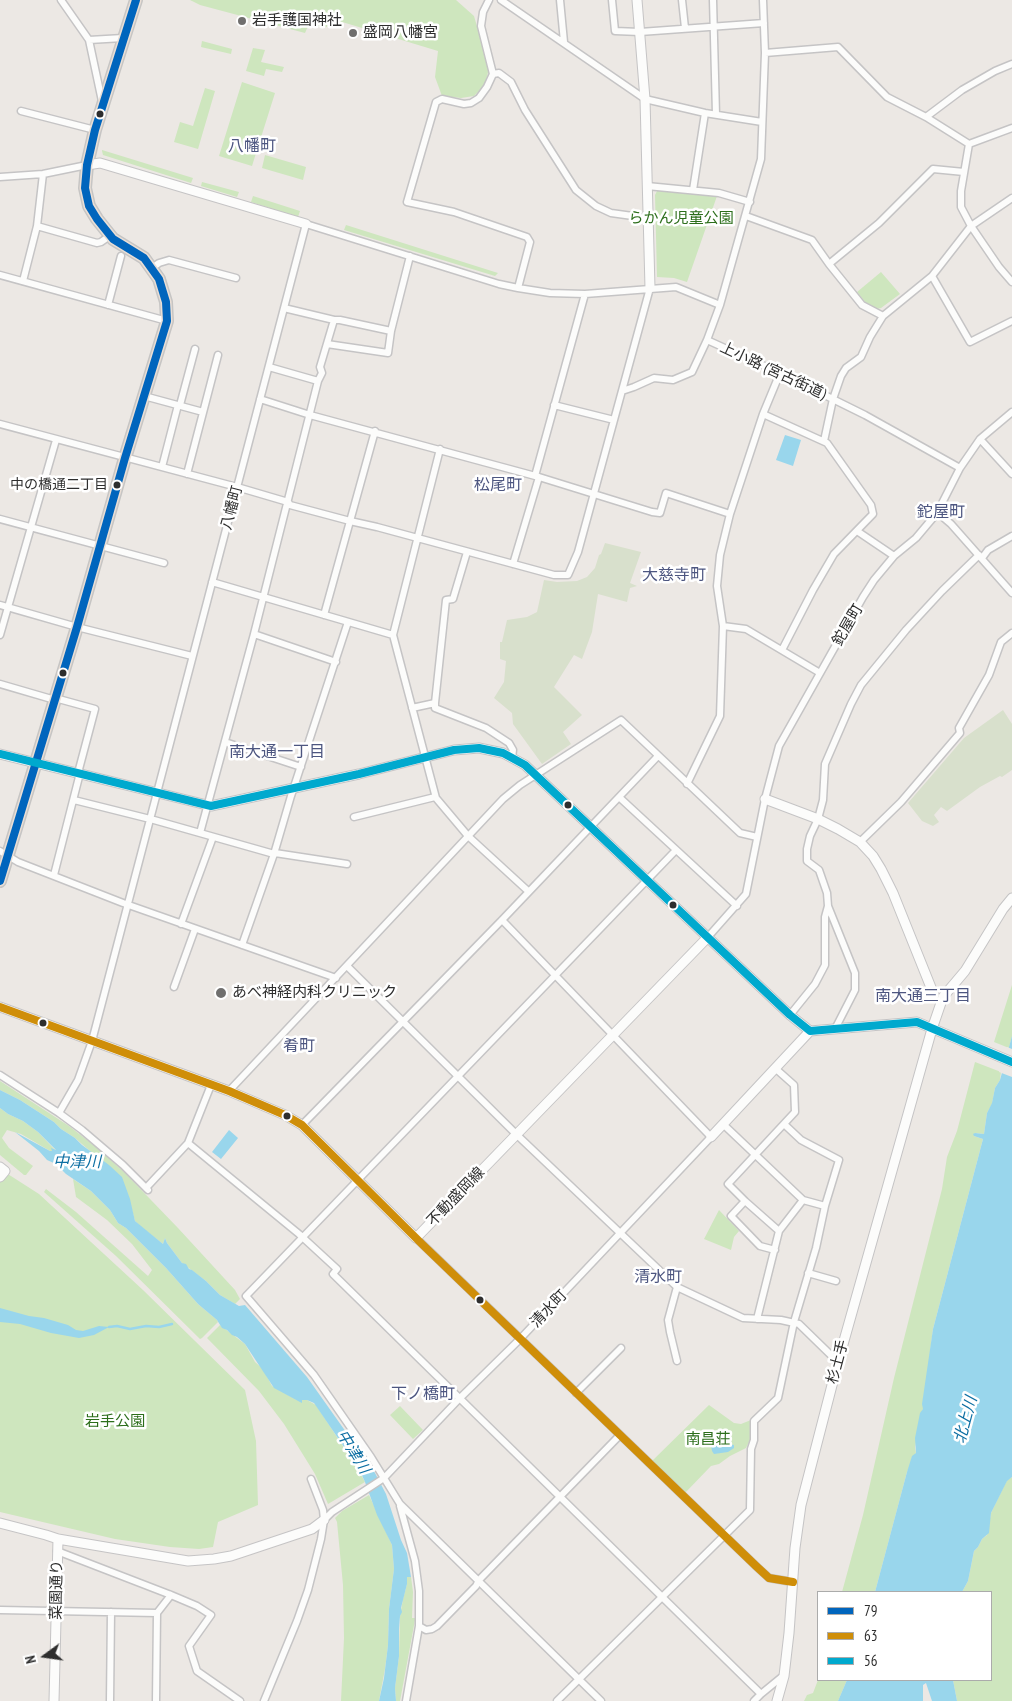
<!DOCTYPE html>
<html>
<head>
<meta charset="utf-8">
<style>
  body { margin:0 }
  #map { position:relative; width:1012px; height:1701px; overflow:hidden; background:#ece8e4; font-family:"PT Sans Narrow",sans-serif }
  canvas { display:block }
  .legend { position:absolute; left:817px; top:1591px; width:175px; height:90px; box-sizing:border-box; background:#fff; border:1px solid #ababab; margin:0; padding:6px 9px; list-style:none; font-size:15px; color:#2e2e2e }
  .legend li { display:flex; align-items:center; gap:10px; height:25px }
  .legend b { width:25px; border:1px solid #ababab }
  .north { position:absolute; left:20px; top:1631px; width:50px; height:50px; -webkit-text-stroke:4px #fff; paint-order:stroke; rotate:256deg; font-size:14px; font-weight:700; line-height:20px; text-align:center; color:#2e2e2e }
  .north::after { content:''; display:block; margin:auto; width:18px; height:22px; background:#2e2e2e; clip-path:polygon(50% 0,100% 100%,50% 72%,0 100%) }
</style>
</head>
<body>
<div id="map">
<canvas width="1012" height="1701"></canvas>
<ul class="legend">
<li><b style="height:6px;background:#0065bd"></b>79</li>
<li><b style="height:6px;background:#cf8e09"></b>63</li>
<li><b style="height:6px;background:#00a9ce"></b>56</li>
</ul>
<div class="north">N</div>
</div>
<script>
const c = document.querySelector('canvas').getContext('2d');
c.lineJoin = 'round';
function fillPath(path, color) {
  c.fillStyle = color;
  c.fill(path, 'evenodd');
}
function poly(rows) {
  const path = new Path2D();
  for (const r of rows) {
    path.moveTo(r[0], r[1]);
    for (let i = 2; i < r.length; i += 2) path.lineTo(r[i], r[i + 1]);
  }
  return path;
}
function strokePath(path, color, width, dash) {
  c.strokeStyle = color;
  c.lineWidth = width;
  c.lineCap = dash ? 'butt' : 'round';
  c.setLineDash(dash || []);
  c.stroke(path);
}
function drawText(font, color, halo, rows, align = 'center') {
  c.font = font + ' "PT Sans Narrow","Noto Sans JP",sans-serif';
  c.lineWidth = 5;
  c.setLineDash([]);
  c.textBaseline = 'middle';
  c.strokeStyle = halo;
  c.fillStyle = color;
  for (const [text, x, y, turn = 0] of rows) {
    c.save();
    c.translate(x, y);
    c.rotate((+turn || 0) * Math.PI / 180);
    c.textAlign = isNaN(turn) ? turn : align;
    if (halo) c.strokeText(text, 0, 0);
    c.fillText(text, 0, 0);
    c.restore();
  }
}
fillPath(poly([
  [190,0,456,0,474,16,489,68,485,85,474,96,461,98,442,96,435,77,438,51,329,18,327,27,309,24,305,33,200,5],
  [202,41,232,49,231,54,201,47],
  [253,48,265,50,261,62,284,67,282,72,266,69,264,76,246,71],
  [242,82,275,93,252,166,219,156],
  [205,88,215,91,198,149,174,142,180,122,193,126],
  [102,151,102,150,193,178,191,183,103,155],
  [265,155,306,167,303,180,262,168],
  [202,182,239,192,237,197,201,186],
  [658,189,717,196,687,282,674,278,657,277,655,195],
  [253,196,300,211,298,217,251,202],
  [346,225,498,273,495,276,344,230],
  [881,272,900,294,881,308,877,309,865,302,857,292],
  [1012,985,1012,1036,1009,1048,994,1042],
  [975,1062,1001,1072,1000,1080,995,1088,992,1104,987,1113,984,1134,975,1133,974,1136,983,1139,933,1329,923,1409,915,1447,916,1453,907,1472,875,1592,842,1592,863,1515,894,1378,942,1189,947,1157,957,1131],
  [0,1081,69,1126,96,1147,124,1172,178,1228,235,1290,240,1299,235,1304,220,1295,206,1281,182,1263,167,1243,165,1238,163,1244,141,1227,135,1221,128,1195,98,1158,75,1138,61,1129,54,1122,20,1100,0,1090],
  [0,1108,8,1114,23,1121,38,1132,56,1151,50,1151,21,1134,7,1130,2,1138,9,1148,33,1166,26,1175,24,1175,0,1155],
  [0,1169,39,1194,143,1290,245,1390,256,1441,258,1505,218,1522,213,1547,199,1549,170,1547,115,1539,0,1512],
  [73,1179,91,1191,110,1210,118,1223,126,1228,166,1268,198,1304,217,1320,218,1322,202,1338,200,1339,116,1256,44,1192,46,1189,76,1212,148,1276,152,1270,132,1244,107,1220,76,1197],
  [719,1210,739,1231,734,1237,731,1250,704,1239],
  [220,1325,245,1344,255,1362,263,1369,272,1386,297,1400,307,1400,316,1405,358,1469,365,1482,328,1504,315,1474,284,1424,259,1391,207,1338],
  [709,1405,734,1423,741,1424,751,1420,751,1438,746,1448,730,1456,719,1464,711,1466,685,1493,652,1461],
  [400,1406,423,1430,413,1439,390,1415],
  [1012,1477,1012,1701,957,1701,953,1680,991,1680,991,1592,962,1592,968,1581,974,1551,978,1547,982,1539,987,1535,991,1513,1007,1480],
  [369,1495,392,1545,394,1569,389,1609,388,1645,385,1669,379,1701,341,1701,344,1638,343,1585,337,1522,335,1518,342,1511],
  [407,1577,411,1577,413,1592,412,1618,415,1618,415,1620,400,1701,396,1701,395,1688,399,1656,400,1616,403,1599,407,1584],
  [818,1680,847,1680,838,1701,804,1701,807,1695,813,1693]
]), '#cee6be');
fillPath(poly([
  [605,543,641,552,630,583,637,586,630,588,627,602,598,594,592,632,582,659,574,655,554,687,582,715,563,732,571,744,542,764,513,724,512,713,494,698,504,682,506,661,500,659,500,642,502,642,507,620,527,617,537,612,544,580,557,582,577,581,587,577,595,568,599,555,601,554],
  [1003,710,1012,724,1012,770,1002,777,1000,776,980,787,947,811,941,807,934,815,939,822,933,826,922,821,908,803,964,738]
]), '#d8e0cc');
fillPath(poly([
  [785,435,801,440,793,466,776,460],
  [1012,1036,1012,1477,1007,1481,991,1513,989,1533,982,1539,978,1547,974,1551,968,1581,962,1592,875,1592,907,1472,912,1456,916,1453,915,1438,920,1413,923,1409,922,1404,933,1329,983,1139,974,1136,973,1134,975,1133,984,1134,987,1113,992,1103,995,1088,1000,1080],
  [0,1090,20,1100,54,1122,61,1129,75,1138,82,1145,109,1165,122,1177,130,1199,135,1221,163,1244,165,1238,167,1243,182,1263,186,1264,189,1269,192,1270,206,1281,220,1295,239,1306,245,1305,307,1377,375,1473,386,1494,401,1540,407,1553,411,1577,407,1577,407,1584,401,1608,402,1612,400,1616,399,1629,399,1656,395,1688,396,1701,379,1701,384,1678,388,1645,389,1609,394,1569,392,1545,377,1515,365,1482,359,1469,314,1403,307,1400,302,1400,302,1403,300,1402,274,1388,245,1344,237,1337,232,1335,227,1330,222,1328,217,1320,198,1304,166,1268,126,1228,118,1223,110,1210,91,1191,66,1174,56,1164,47,1160,39,1151,15,1132,50,1151,52,1151,51,1148,56,1150,38,1132,23,1121,8,1114,0,1108],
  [229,1130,238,1138,221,1159,212,1152],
  [0,1308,29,1316,44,1318,68,1325,76,1330,83,1331,99,1326,109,1327,94,1335,79,1338,51,1333,20,1324,0,1322],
  [723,1438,729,1444,734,1445,734,1448,728,1452,714,1454,712,1451,711,1445,714,1441],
  [847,1680,953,1680,957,1701,932,1701,926,1683,923,1685,923,1701,838,1701]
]), '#99d6ec');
fillPath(poly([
  [1007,1047,1012,1049,1012,1077,999,1072]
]), '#ece8e4');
strokePath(poly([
  [109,1327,117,1326,130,1329,146,1326,159,1327,172,1324]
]), '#99d6ec', 2.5);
const street = poly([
  [61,0,89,40,102,101],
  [489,0,483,12,481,26,493,74],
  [501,0,645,99,705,113,762,122],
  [560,0,564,42],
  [612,0,615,31,640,32,764,23],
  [682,0,685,28],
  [713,0,716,114],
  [89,40,123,38],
  [765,53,838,47,887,97,926,117,969,144],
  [21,111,95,130],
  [926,117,962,90,995,71,1012,64],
  [969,144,961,191,961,207,971,226,999,267,1012,282],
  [969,144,1012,128],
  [0,177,43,174,87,165],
  [647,186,719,193,750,202],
  [693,190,705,113],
  [746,216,812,240,829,264,862,305,883,316,932,276,971,226,1012,198],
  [37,226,97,243,101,242,111,235],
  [829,264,879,223,933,169,964,172],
  [152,268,159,263,169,260,236,278],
  [0,275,167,321],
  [932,276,970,342,1012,321],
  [23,281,37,226,43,174],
  [518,288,530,242,527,237,454,212,407,202,436,102,442,99,464,104,471,103,479,98,487,87,493,74,499,73,511,82,525,110,576,190,596,206,611,213,647,218],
  [108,305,121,256],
  [284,308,334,320,320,367,322,373,318,381],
  [334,320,340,320,391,331],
  [707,340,780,373,865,415,960,468],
  [327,344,388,353,391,331,410,256],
  [622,391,634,387,654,378,673,380,692,372,707,340,720,305,761,159,765,53,763,0],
  [144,396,203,412],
  [260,399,310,415,539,477,652,512,660,513,666,493,730,514],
  [180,405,195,349],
  [554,405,614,420],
  [763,414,827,443,871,505,873,514,834,554,813,590,782,650],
  [0,424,237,487,288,502,290,505,350,521,377,527,554,575,568,575,578,552,650,288],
  [980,439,1012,474],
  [824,441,833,399,841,376,846,368,861,357,870,337,883,316],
  [440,449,393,635,436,798,468,836,528,891],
  [162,467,178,405],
  [187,474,218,355],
  [535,476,585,294],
  [937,512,951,524,1012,593],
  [0,519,164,563],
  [857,531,894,556],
  [982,558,988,550,1012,536],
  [513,564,539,477],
  [212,582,393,635],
  [0,605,77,627,192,656],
  [324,615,375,431],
  [723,626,746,629,820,673],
  [254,634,336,662],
  [0,635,56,440],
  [0,684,55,700],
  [55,698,95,709,78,773],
  [435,703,446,600,453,599,467,552],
  [412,708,435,703,435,708,486,728,509,743,513,750,512,758],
  [225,742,301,767],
  [687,784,720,716,723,626,717,586,720,555,730,514,763,414,780,373],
  [619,797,737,906],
  [74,800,154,820,274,854],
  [354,817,435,797],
  [200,833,254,634,318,381,269,367],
  [860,842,901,802,960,733,959,728,989,675,1001,642,1012,633],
  [0,851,18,862,123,903,336,978],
  [275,853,347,864],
  [54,875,80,773],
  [828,906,855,973,855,990,835,1029],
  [181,924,213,837],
  [708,937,746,894,765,799,779,746,863,597,874,580,894,556,916,538,937,513,960,468,980,439,1012,412],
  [242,945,274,854,291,796,348,622],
  [347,966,517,1135,677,1287,743,1318,781,1320,799,1324,838,1362],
  [174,987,195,929],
  [790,1015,815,984,825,965,825,917,828,906,827,893,819,870,807,861,807,849,810,836,818,819,823,800,825,764,851,704,861,685,906,630,942,591,979,555],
  [0,1075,59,1113,82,1130,123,1165,148,1190],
  [229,1091,503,799,520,785,621,720,740,833,757,837],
  [59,1113,78,1080,92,1041,306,224,499,284,518,288,550,293,585,294,676,287,720,305],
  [784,1124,801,1140,839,1160,825,1206],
  [302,1125,502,920,658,756],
  [724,1125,803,1200,779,1231,757,1319],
  [188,1143,299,1234,337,1269,333,1274,761,1694,783,1676],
  [146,1188,188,1143,211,1085],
  [745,1201,779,1231],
  [416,1238,756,1566,769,1578,793,1582],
  [775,1250,760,1246,731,1216,745,1201,728,1184,795,1112,794,1085,776,1069],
  [808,1273,836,1281],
  [677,1361,670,1332,668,1320,677,1287],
  [576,1393,621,1348],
  [400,1506,415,1561,419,1591,419,1626,406,1701],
  [324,1520,332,1512,384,1478,459,1399,520,1339,711,1137,502,920],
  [57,1551,171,1595,197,1606,211,1615,189,1646,197,1671,240,1701],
  [0,1610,157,1613],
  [419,1626,426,1630,432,1629,437,1626,476,1586,479,1580,620,1435],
  [110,1701,111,1612],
  [156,1701,157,1613,171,1595],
  [264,1701,297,1621,308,1590,321,1539,324,1520,323,1510,311,1479],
  [557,1701,750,1510,751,1449,754,1440,754,1421,778,1398,794,1322,816,1248,825,1206,803,1200],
  [601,1701,400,1504,371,1457,314,1375,246,1296,676,850],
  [754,1701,761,1694]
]);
const secondary = poly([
  [637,0,645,99,650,288],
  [87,165,100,163,306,224],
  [0,754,211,806,359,774,454,750,479,748,503,753,525,765,790,1015,810,1031,917,1022,1012,1062],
  [765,799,818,819,838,829,860,842,873,856,881,869,893,893,934,995],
  [0,1007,229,1091,285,1115,302,1125,416,1238,708,937],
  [711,1137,810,1031],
  [0,1167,5,1171,0,1177],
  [0,1523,46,1535,58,1539,188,1561,214,1559,231,1556,312,1529,324,1520],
  [54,1701,58,1539],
  [777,1701,784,1676,789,1633,795,1548,801,1505,838,1362,932,1029,943,997,965,971,1003,909,1012,898]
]);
const highway = poly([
  [0,881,77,627,125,458,167,321,166,302,159,279,144,258,113,239,97,219,89,206,85,188,87,165,95,130,136,0]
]);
strokePath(street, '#c5c4c5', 9);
strokePath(secondary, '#c5c4c5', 11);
strokePath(highway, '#c6c5c4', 14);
strokePath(street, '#fcfcfb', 6);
strokePath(secondary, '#fcfcfb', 9);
strokePath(highway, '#eadfd6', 11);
strokePath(poly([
  [0,881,77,627,125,458,167,321,166,302,159,279,144,258,113,239,97,219,89,206,85,188,87,165,95,130,136,0]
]), '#0065bd', 8);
strokePath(poly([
  [0,1007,229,1091,285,1115,302,1125,423,1245,756,1566,769,1578,793,1582]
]), '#cf8e09', 8);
strokePath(poly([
  [0,754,211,806,359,774,454,750,479,748,503,753,525,765,790,1015,810,1031,917,1022,1012,1062]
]), '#00a9ce', 8);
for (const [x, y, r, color] of [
  [242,21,5,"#706f6e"],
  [353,33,5,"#706f6e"],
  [100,114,4.5,"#2e2e2e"],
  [117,485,4.5,"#2e2e2e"],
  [63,673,4.5,"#2e2e2e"],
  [568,805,4.5,"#2e2e2e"],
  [673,905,4.5,"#2e2e2e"],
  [221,993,6,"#706f6e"],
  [43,1023,4.5,"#2e2e2e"],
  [287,1116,4.5,"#2e2e2e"],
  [480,1300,4.5,"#2e2e2e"]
]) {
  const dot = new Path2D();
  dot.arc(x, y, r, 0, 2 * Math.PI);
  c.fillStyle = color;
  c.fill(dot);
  strokePath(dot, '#fff', 2);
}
drawText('14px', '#2e2e2e', '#fff', [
  ["中の橋通二丁目",108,485]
], 'right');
drawText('15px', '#2e2e2e', '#fff', [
  ["岩手護国神社",252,21],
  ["盛岡八幡宮",363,33],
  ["あべ神経内科クリニック",232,993]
], 'left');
drawText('15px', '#2c6e1b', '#fff', [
  ["らかん児童公園",681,219],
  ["岩手公園",115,1422],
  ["南昌荘",708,1440]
]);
drawText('15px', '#2e2e2e', '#fff', [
  ["上小路 (宮古街道)",773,371,25],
  ["八幡町",232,508,-75],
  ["鉈屋町",848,625,-60],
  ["不動盛岡線",456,1197,-46],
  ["清水町",549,1309,-46],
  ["杉土手",838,1362,-75],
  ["菜園通り",57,1590,-89]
]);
drawText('16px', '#4d5680', '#fff', [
  ["八幡町",252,146],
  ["松尾町",498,485],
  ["鉈屋町",941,512],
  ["大慈寺町",674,575],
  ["南大通一丁目",277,752],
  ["南大通三丁目",923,996],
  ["肴町",299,1046],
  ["清水町",658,1277],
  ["下ノ橋町",423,1394]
]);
drawText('italic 16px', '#0d6fa3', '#fff', [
  ["中津川",77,1162],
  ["北上川",966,1420,-75],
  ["中津川",353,1452,58]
]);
</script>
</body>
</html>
